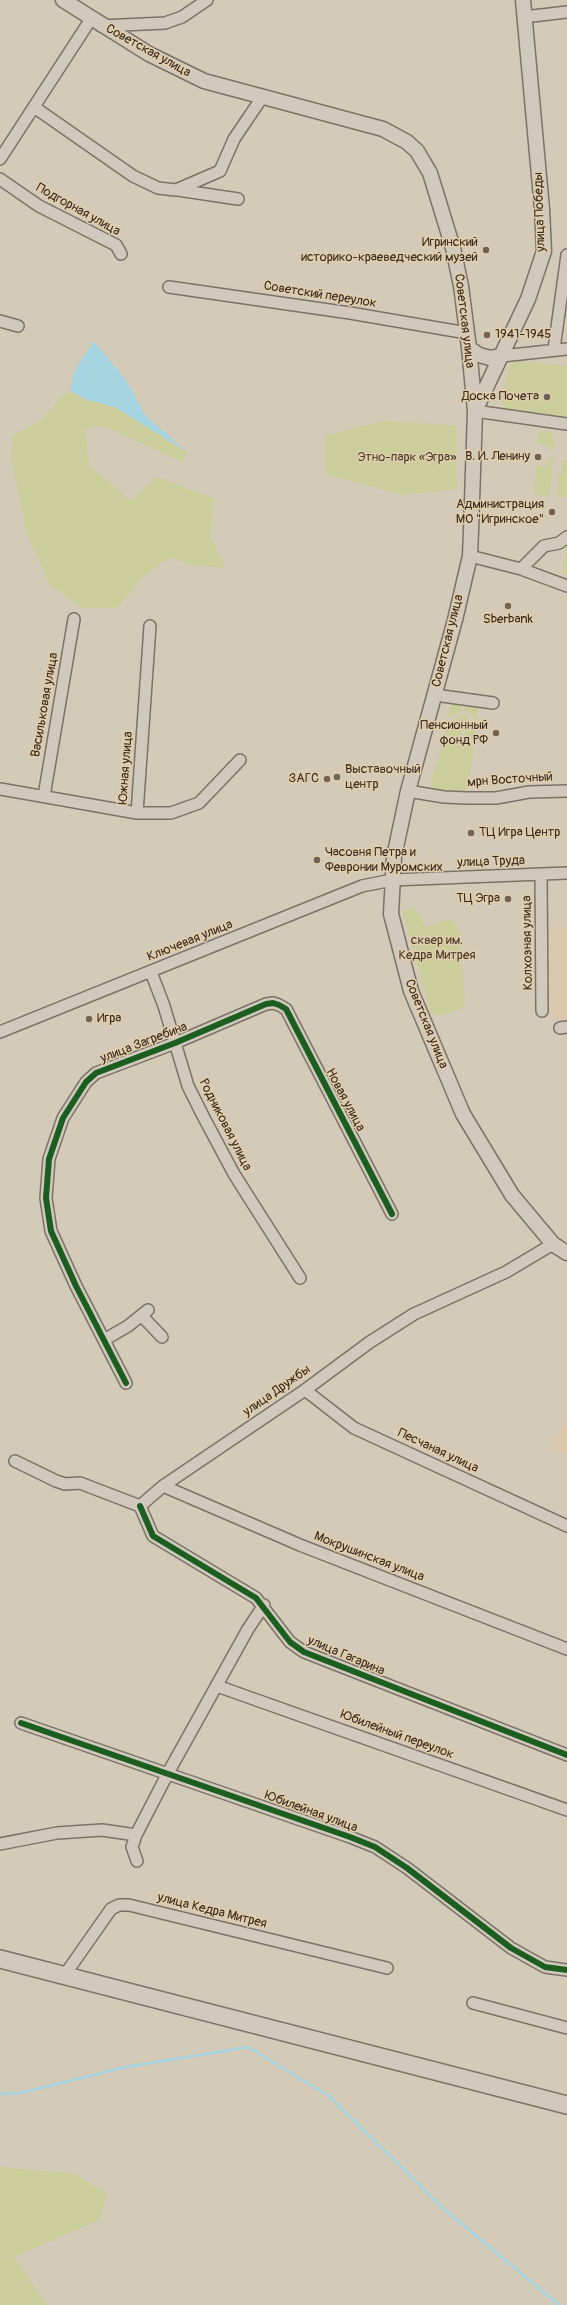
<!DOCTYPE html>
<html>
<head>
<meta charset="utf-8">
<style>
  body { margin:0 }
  canvas { display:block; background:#d4cab8 }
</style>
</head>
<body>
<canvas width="567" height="2305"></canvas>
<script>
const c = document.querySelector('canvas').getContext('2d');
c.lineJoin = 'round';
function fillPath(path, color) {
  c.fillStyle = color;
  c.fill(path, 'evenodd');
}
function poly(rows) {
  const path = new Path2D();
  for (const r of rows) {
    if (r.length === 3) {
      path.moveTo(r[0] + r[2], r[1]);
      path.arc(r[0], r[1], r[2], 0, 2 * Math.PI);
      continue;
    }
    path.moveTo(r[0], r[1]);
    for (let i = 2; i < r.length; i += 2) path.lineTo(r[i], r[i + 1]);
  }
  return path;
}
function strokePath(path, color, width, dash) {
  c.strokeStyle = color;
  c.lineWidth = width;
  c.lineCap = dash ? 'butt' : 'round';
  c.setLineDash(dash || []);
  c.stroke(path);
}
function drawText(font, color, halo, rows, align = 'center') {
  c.font = font + ' Pangolin,sans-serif';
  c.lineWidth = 3;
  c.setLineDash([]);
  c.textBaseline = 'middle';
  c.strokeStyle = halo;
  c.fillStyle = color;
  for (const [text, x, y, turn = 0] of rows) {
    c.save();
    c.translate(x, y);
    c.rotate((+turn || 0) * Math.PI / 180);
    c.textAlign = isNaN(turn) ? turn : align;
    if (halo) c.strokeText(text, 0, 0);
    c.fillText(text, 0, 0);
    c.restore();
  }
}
fillPath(poly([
  [567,927,567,1021,560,1021,548,1009,545,928],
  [567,1420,567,1457,551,1446]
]), '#dcc7af');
fillPath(poly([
  [514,360,567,366,567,419,504,410,502,402,510,364],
  [70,391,88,400,115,407,187,452,183,462,104,426,85,429,89,465,131,501,157,477,214,498,210,534,225,568,196,566,169,557,141,579,117,608,82,608,50,585,27,533,11,458,13,435,43,419,62,396],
  [383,421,456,425,457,489,403,495,326,474,325,436],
  [539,431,552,432,552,440,555,441,555,449,547,449,547,445,538,444],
  [547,458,554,458,549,496,534,495,536,466,547,467],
  [563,460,567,460,567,497,557,497,558,474,562,474],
  [567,546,567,575,562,574],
  [451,703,463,705,462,710,457,713,454,718,448,717],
  [466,705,478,707,477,720,474,720,472,714,465,711],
  [463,720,6],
  [448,720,454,721,456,726,462,729,462,735,458,735,458,737,444,736],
  [474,723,477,723,476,739,465,738,465,730,471,727],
  [443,741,457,742,456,744,462,745,462,743,474,744,468,788,461,794,456,795,433,790,432,779],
  [415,907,425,927,451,919,460,932,465,1005,462,1008,443,1015,431,1013,402,911],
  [0,2167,76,2174,108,2194,99,2220,14,2257,47,2305,0,2305]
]), '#cbcd9b');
fillPath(poly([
  [94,341,126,380,145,415,187,452,115,407,88,400,70,391,75,370]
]), '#a5d4e1');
strokePath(poly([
  [0,2094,20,2093,126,2067,248,2047,329,2096,443,2208,559,2305]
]), '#a5d4e1', 2.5);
const minor = poly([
  [524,17,567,12],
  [101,26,165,23,182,17,207,0],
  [34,107,133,176,158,188,176,190,220,171,234,139,263,96],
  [0,159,91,19],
  [0,179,39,206,116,245,121,254],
  [178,190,238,199],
  [169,287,350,313,467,333],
  [0,321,18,326],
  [554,349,567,255],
  [502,356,567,349],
  [475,411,567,424],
  [470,556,521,569,567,586],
  [521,569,544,546,559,543,567,537],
  [435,695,493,703],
  [0,789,137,813,171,813,199,803,240,760],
  [408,791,444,797,466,798,496,798,529,792,567,791],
  [44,796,74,619],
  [137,813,150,626],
  [541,874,542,1011],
  [151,972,164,1006,188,1086,203,1116,234,1174,300,1278],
  [560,1028,567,1027],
  [0,1032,362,886,392,880,567,873],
  [142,1316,162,1337],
  [104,1340,128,1326,148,1310],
  [126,1383,76,1286,51,1231,46,1198,49,1159,63,1118,86,1082,96,1073,175,1043,266,1004,273,1003,279,1005,286,1009,392,1214],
  [305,1390,354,1428,567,1526],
  [15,1461,56,1481,65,1484,80,1483,140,1506],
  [163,1486,300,1545,567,1649],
  [140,1506,153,1536,256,1598,290,1642,304,1652,567,1755],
  [140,1506,163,1486,305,1390,370,1342,414,1314,506,1272,553,1244],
  [217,1686,567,1810],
  [21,1723,350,1837,375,1847,407,1868,511,1948,545,1967,567,1970],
  [0,1844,57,1833,102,1830,136,1835],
  [137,1861,132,1847,136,1835,168,1773,248,1629,264,1605],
  [64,1976,111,1909,119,1905,129,1905,387,1968],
  [473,2003,567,2028]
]);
const major = poly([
  [63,0,149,54,204,81,383,129,407,142,417,151,430,173,453,248,461,286,469,348,475,411,471,531,470,556,455,620,408,791,394,857,391,914,411,991,463,1114,512,1195,553,1244,567,1253],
  [469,348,479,355,490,358,502,356],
  [475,411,528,299,544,251,542,209,523,0]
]);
const highway = poly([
  [0,1959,567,2105]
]);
strokePath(minor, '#7b7368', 14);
strokePath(major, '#7b7368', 17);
strokePath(highway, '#7b7368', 20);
strokePath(minor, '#d0c9bc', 11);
strokePath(major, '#d0c9bc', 14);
strokePath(highway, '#d0c9bc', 17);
strokePath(poly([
  [126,1383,76,1286,51,1231,46,1198,49,1159,63,1118,86,1082,96,1073,175,1043,266,1004,273,1003,279,1005,286,1009,392,1214],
  [140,1506,153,1536,256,1598,290,1642,304,1652,567,1755],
  [21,1723,350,1837,375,1847,407,1868,511,1948,545,1967,567,1970]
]), '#1b5e20', 6);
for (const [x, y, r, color] of [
  [486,250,4,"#716254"],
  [487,335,4,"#716254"],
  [547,397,4,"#716254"],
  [538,457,4,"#716254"],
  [552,512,4,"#716254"],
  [508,606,4,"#716254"],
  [496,733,4,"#716254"],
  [337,777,4,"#716254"],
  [327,779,4,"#716254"],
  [471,833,4,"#716254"],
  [317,860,4,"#716254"],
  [508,899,4,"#716254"],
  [89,1019,4,"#716254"]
]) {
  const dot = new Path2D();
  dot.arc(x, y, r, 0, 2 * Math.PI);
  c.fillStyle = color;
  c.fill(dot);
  strokePath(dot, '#e0ceac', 1.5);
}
drawText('13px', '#3b2a1e', '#e0ceac', [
  ["Советская улица",148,51,29],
  ["Подгорная улица",78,210,29],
  ["улица Победы",540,212,-92],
  ["Советский переулок",320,295,9],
  ["Советская улица",464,321,83],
  ["Советская улица",448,641,-76],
  ["Васильковая улица",45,705,-80],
  ["Южная улица",126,768,-86],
  ["мрн Восточный",510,780,-4],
  ["улица Труда",491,862,-2],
  ["Ключевая улица",190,941,-22],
  ["Колхозная улица",528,943,-91],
  ["Советская улица",426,1024,68],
  ["улица Загребина",144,1043,-21],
  ["Новая улица",345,1100,62],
  ["Родниковая улица",225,1125,63],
  ["улица Дружбы",277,1391,-35],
  ["Песчаная улица",438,1451,25],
  ["Мокрушинская улица",369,1557,21],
  ["улица Гагарина",346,1656,23],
  ["Юбилейный переулок",397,1735,20],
  ["Юбилейная улица",311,1812,20],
  ["улица Кедра Митрея",212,1911,14]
]);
drawText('13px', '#3b2a1e', '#e0ceac', [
  ["Игринский",478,243],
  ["историко-краеведческий музей",478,258],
  ["1941-1945",495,335,"left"],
  ["Доска Почета",539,397],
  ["В. И. Ленину",530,457],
  ["Администрация",544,505],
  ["МО \"Игринское\"",544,520],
  ["Sberbank",508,620,"center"],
  ["Пенсионный",488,726],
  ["фонд РФ",488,741],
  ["Выставочный",345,770,"left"],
  ["центр",345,785,"left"],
  ["ЗАГС",319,779],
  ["ТЦ Игра Центр",479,833,"left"],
  ["Часовня Петра и",325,853,"left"],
  ["Февронии Муромских",325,868,"left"],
  ["ТЦ Эгра",500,899],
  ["Игра",97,1019,"left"]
], 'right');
drawText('13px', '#493b28', '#e0ceac', [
  ["Этно-парк «Эгра»",407,458],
  ["сквер им.",437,941],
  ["Кедра Митрея",437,956]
]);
</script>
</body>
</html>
